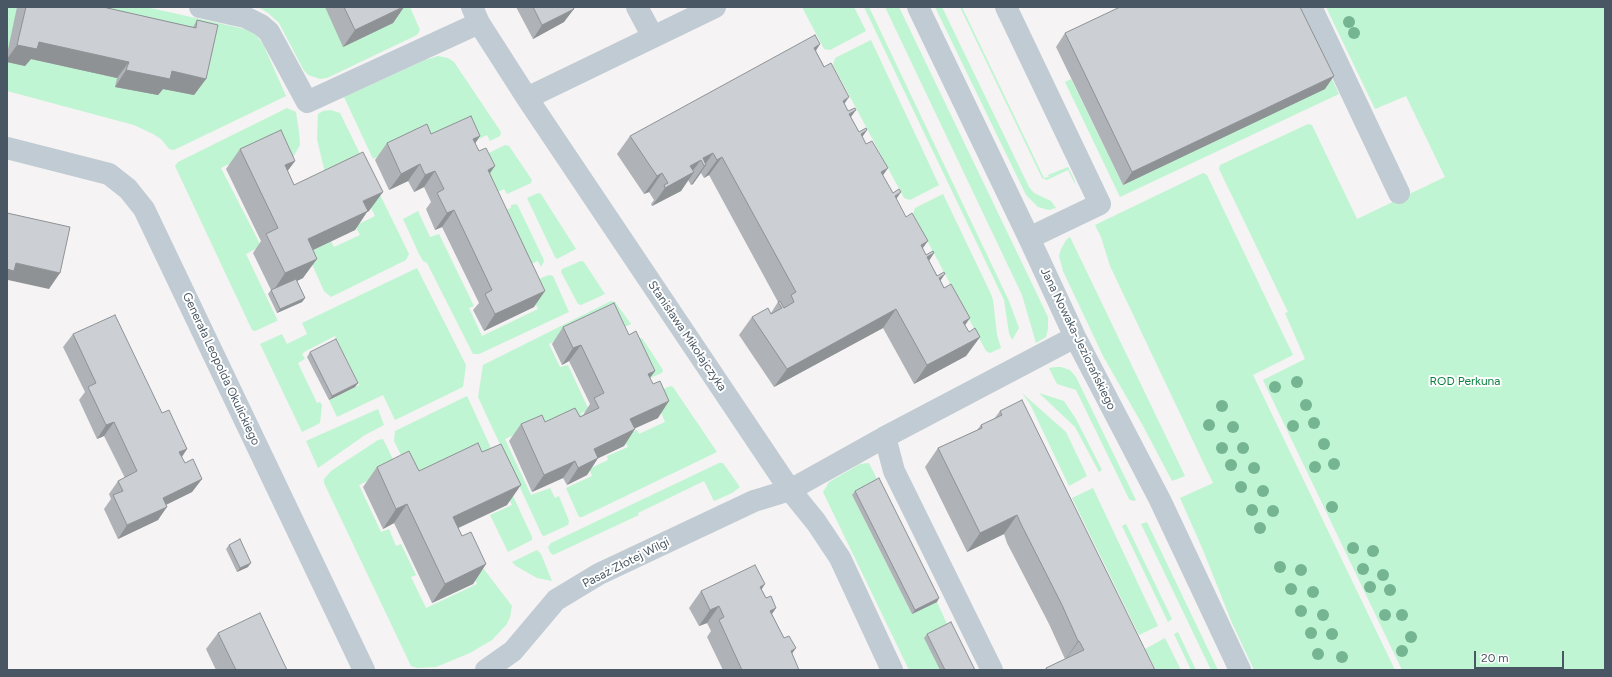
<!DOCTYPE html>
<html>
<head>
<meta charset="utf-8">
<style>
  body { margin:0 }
  #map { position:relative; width:1612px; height:677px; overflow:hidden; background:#f5f3f3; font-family:Figtree,sans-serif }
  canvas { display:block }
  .frame { position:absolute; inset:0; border:8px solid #485763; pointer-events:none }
  .scale { position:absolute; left:1474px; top:651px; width:90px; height:18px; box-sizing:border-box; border:2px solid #485763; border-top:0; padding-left:5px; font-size:12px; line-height:14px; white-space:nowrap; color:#485763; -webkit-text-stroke:3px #fff; paint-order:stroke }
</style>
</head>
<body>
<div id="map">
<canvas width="1612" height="677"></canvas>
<div class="frame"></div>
<div class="scale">20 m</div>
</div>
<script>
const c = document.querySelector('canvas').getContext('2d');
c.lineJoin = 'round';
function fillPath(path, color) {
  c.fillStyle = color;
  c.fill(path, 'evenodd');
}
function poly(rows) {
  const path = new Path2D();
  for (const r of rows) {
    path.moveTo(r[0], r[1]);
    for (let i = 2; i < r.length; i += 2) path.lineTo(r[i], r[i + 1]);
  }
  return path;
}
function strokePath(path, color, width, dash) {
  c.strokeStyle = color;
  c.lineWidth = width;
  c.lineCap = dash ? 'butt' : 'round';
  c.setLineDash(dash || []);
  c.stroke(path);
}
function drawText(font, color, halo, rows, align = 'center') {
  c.font = font + ' Figtree,sans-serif';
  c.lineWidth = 4;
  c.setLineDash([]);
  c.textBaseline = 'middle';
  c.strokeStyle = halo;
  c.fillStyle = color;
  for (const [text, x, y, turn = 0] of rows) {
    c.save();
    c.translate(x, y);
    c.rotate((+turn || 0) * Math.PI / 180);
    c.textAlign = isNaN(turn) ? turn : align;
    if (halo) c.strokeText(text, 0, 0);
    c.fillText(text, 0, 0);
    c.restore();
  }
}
fillPath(poly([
  [7,7,146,7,245,29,255,34,263,44,286,96,174,150,169,149,162,140,155,135,134,125,7,91],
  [258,7,410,7,420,30,417,35,327,78,320,79,308,75,303,69,279,23,268,13],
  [802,7,854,7,866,31,830,50,824,49],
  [864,7,869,7,1009,301,1019,328,1012,340,1009,333,1004,300],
  [885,7,899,7,1048,317,1048,329,1046,337,1036,343,1022,295],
  [935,7,942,7,1029,187,1034,193,1051,201,1056,208,1049,210,1038,207,1026,195],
  [960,7,962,7,1044,178,1049,177,1048,175,1068,167,1074,179,1076,186,1068,170,1047,180,1042,178],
  [1298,7,1339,94,1120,197,1065,82,1071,79,1123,185],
  [1326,7,1605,7,1605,670,1402,670,1263,380,1305,359,1285,313,1288,312,1219,169,1220,165,1308,124,1312,125,1357,219,1445,177,1406,96,1375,109],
  [871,40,939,185,910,200,904,198,833,65,835,58],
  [438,56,448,58,454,62,501,132,500,136,490,141,487,135,467,145,415,139,373,159,344,97,425,60],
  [287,108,296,112,299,132,300,145,291,161,268,145,221,168,261,246,246,254,277,319,277,321,255,331,252,330,175,166,178,162],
  [331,110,340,113,409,254,406,260,331,297,324,291,307,253,331,241,334,247,360,235,355,226,375,216,352,168,329,179,324,169,317,139,318,114,323,111],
  [505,145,509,146,532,180,531,183,507,194,504,189,492,195,475,160],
  [1203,173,1207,175,1293,355,1253,375,1395,670,1254,670,1232,623,1203,550,1180,498,1213,483,1110,266,1101,237,1095,225],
  [538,193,541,194,576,249,557,259,555,257,527,198],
  [943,194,990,292,993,300,997,335,1001,348,990,353,986,351,913,214,915,208],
  [516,204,518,206,543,258,544,261,541,267,538,261,517,270,491,215,511,208,511,205],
  [418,211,430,237,439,234,474,306,469,308,482,336,538,309,526,284,549,275,553,276,569,312,479,354,473,354,427,263,423,261,419,254,403,219],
  [1070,237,1185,476,1172,481,1142,424,1103,356,1063,271,1059,256,1061,249,1066,240],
  [581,261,584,262,605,294,581,305,578,304,561,272,562,269],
  [417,268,466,365,463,387,395,420,383,395,337,417,329,400,359,385,335,336,306,351,302,354,305,359,298,363,317,403,320,402,322,405,320,423,302,432,260,344,282,334,287,344,307,334,302,323],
  [611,301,615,302,631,324,610,334,603,319,549,344,560,367,568,365,589,410,581,413,585,424,531,427,505,439,531,495,550,488,555,498,559,496,569,521,568,525,544,536,542,535,478,397,483,365],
  [637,338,642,338,663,370,662,373,643,381],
  [1056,367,1061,367,1070,370,1076,377,1136,500,1133,501,1129,499,1076,390,1057,384,1049,368],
  [671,386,673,387,717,452,582,517,579,517,566,488,592,476,589,469,608,460,607,456,628,447,622,437,637,430,639,434,665,422,653,393],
  [1022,393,1066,432,1087,476,1069,486,1040,425,1030,404],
  [1039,393,1064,401,1076,419,1102,470,1099,472,1075,427],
  [467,396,532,537,532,540,508,552,490,515,512,505,490,460,415,483,394,441,395,431],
  [378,409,384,425,365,435,318,468,306,441],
  [383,439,397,467,359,485,381,532,389,529,396,546,401,544,416,575,411,577,426,608,477,584,466,561,480,564,512,606,510,617,507,624,492,640,470,653,436,667,417,668,411,666,324,483,324,479,331,471,378,440],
  [719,463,723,463,740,487,732,493,714,501,704,481,638,513,639,515,553,555,550,552,548,547,551,543],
  [869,463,877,479,876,482,852,495,912,614,937,602,948,626,940,670,909,670,823,492,829,482,860,464],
  [1093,488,1158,626,1139,635,1072,498],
  [1147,522,1218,670,1211,670,1141,524],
  [1126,524,1172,619,1168,622,1122,526],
  [537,550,541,554,552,581,537,578,516,566,512,562],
  [1178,632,1196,670,1191,670,1174,634],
  [1165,638,1181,670,1156,670,1145,649]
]), '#bff5d2');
strokePath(poly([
  [200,7,245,17,261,25,269,32,307,102,479,23],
  [472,7,479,23,527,98,790,490,816,522,840,558,892,670],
  [637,7,653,37],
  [918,7,1029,238,1075,337,1160,500,1240,670],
  [1006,7,1100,204,1029,238],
  [1311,7,1399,193],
  [527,98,715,7],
  [7,148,109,174,128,189,144,209,364,670],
  [885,437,894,471,992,670],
  [486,670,513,651,556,600,599,574,754,501,790,490,885,437,1075,337]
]), '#c0cbd3', 22);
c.fillStyle = '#76b592';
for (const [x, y] of [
  [1349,22],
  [1354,33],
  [1297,382],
  [1275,387],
  [1306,405],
  [1222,406],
  [1314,423],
  [1209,425],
  [1293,426],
  [1233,427],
  [1324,444],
  [1222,448],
  [1243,448],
  [1334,464],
  [1231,465],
  [1315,467],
  [1254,468],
  [1241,487],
  [1263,491],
  [1332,507],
  [1252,510],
  [1273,511],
  [1260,528],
  [1353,548],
  [1373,551],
  [1280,567],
  [1363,569],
  [1301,570],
  [1383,575],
  [1370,587],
  [1291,589],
  [1390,590],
  [1313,592],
  [1301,611],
  [1323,615],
  [1385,615],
  [1402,615],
  [1311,633],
  [1332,634],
  [1411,637],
  [1402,651],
  [1318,654],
  [1342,657]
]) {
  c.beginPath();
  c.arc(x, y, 6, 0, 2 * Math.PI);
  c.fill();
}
fillPath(poly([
  [17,7,103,7,193,27,197,20,206,79,194,95,163,89,158,95,115,87,117,78,31,59,25,66,7,62,7,54],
  [325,7,404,7,393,23,343,47],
  [516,7,573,7,564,22,533,39],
  [1065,33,1325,89,1123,185,1056,47],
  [820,44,816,51,859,132,867,130,862,137,926,255,934,253,929,261,969,332,980,337,966,356,914,384,883,328,774,387,739,335,752,317,771,313,778,302,709,175,704,178,701,173,693,184,691,185,688,180,681,191,652,206,651,204,654,200,649,192,644,194,617,154,630,136],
  [431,134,475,143,490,173,534,307,484,331,473,310,479,303,442,227,435,230,426,209,431,202,424,187,414,192,408,181,389,190,375,160,387,143],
  [240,149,295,161,287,171,294,185,369,211,367,212,355,230,313,250,303,278,297,281,305,298,302,302,277,313,268,294,271,290,253,253,261,241,226,169],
  [563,327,629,335,655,371,650,378,658,418,635,428,624,446,598,458,587,475,567,485,563,478,532,492,509,441,521,424,545,422,580,417,583,416,583,415,590,404,569,361,562,365,552,344],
  [73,334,162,413,187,449,182,457,185,463,202,479,192,492,166,505,158,520,118,539,104,509,111,499,109,494,118,481,125,478,104,436,97,439,79,400,85,392,63,347],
  [310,352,358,383,355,387,329,400,307,357],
  [1000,411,1155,670,1045,670,1046,668,1065,659,1049,624,1007,543,1004,534,967,552,925,467,938,448,977,430,981,425,994,419],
  [377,467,419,471,507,505,458,528,462,536,486,564,473,584,432,603,394,523,383,529,363,487],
  [855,491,937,602,912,614,852,495],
  [229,545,248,567,237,572,226,549],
  [762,590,766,598,776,608,772,614,792,654,799,670,723,670,707,637,711,631,707,623,699,626,689,608,701,591],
  [218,633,287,670,216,670,206,649],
  [927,634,975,670,940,670,924,638]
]), '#afb3b7');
fillPath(poly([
  [404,7,393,23,343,47,355,30],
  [574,9,564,22,533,39,542,25],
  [39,42,129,62,117,78,31,59,25,66,7,62,7,59,17,45],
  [820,44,807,63,814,48],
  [126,70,172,71,206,79,194,95,163,89,158,95,115,87],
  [1334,76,1325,89,1123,185,1132,172],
  [849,97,836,116,843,101],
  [856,110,843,128,849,114],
  [867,130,854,149,861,134],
  [480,136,469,153,473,139],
  [713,153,704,166,703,158],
  [722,157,709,175,704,178,717,160],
  [701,160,691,173,694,172,681,191,652,206,665,188,690,166],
  [295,161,281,180,285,165],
  [420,164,408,181,389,190,401,174],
  [706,165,693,184,691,185,704,166],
  [495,166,483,183,488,170],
  [888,168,875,187,881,172],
  [435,171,424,187,414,192,425,175],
  [662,173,649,192,644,194,657,176],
  [383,192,369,211,367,212,355,230,294,259,308,239,363,201],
  [901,192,888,211,895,196],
  [454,210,442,227,435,230,447,213],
  [928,241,914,260,921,245],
  [934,253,921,272,927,257],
  [317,259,303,278,272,293,285,273],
  [16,263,60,273,49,289,8,280,7,281,7,269],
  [945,274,932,293,939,278],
  [545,291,534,307,484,331,495,314],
  [305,298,302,302,277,313,280,309],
  [896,309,883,328,774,387,787,369],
  [970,318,957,337,963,322],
  [980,337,966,356,914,384,927,365],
  [581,345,569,361,562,365,573,348],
  [655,371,643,387,648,374],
  [358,383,355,387,329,400,332,396],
  [669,401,658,418,618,436,630,419],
  [114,422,104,436,97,439,106,425],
  [635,429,624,446,582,466,594,449],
  [187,449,178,462,179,452],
  [598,458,587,475,567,485,578,468],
  [575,461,563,478,532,492,544,475],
  [202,479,192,492,153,511,163,498],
  [521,485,507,505,439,537,453,517],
  [407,504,394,523,383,529,396,509],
  [167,507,158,520,118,539,127,525],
  [1017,515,1004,534,967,552,980,533],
  [251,563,248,567,237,572,240,568],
  [486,564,473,584,432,603,445,584],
  [765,584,754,601,760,587],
  [939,598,937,602,912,614,915,610],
  [719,606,707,623,699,626,710,610],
  [776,608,764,625,770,611],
  [1078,641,1079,641,1066,659,1065,660],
  [796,648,784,665,791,651]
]), '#8f9295');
const building = poly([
  [26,7,103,7,196,28,197,20,218,25,206,79,172,71,170,79,126,70,129,62,39,42,37,49,17,45,26,7],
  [344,7,403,7,355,30,344,7],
  [533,7,573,7,574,9,542,25,533,7],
  [1120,7,1300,7,1334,76,1132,172,1065,33,1120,7],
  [815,35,820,44,814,48,824,67,831,63,849,97,843,101,848,111,855,108,856,110,849,114,859,132,866,128,867,130,861,134,866,144,872,141,888,168,881,172,893,193,899,189,901,192,895,196,906,217,912,213,928,241,921,245,926,255,933,251,934,253,927,257,937,276,944,272,945,274,939,278,944,288,951,284,970,318,963,322,969,332,975,328,980,337,927,365,896,309,787,369,752,317,768,308,771,314,782,308,778,302,780,301,784,308,794,302,791,295,796,292,722,157,717,160,713,153,703,158,706,165,704,166,701,160,690,166,694,172,665,188,664,185,668,183,662,173,657,176,630,136,815,35],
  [471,116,480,136,473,139,479,151,486,148,495,166,488,170,545,291,495,314,485,294,492,290,454,210,447,213,437,193,444,189,435,171,425,175,420,164,401,174,387,143,427,124,431,134,471,116],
  [281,130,295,161,285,165,294,185,363,152,383,192,363,201,368,211,308,239,317,259,285,273,266,234,278,228,240,149,281,130],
  [7,213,70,227,60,273,16,263,14,271,7,269,7,213],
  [296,279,305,298,280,309,271,290,296,279],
  [614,303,629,335,636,331,655,371,648,374,653,384,660,381,669,401,630,419,635,429,594,449,598,458,578,468,575,461,544,475,521,424,542,415,545,422,575,408,580,417,599,408,594,398,604,393,581,345,573,348,563,327,614,303],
  [115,315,162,413,169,410,187,449,179,452,185,463,193,459,202,479,163,498,167,507,127,525,113,495,123,491,118,481,137,471,114,422,106,425,88,387,96,383,73,334,115,315],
  [336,339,358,383,332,396,310,352,336,339],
  [1022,400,1155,670,1047,670,1046,668,1084,650,1079,641,1078,641,1062,605,1021,524,1017,515,980,533,938,448,982,428,981,425,1002,415,1000,411,1022,400],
  [478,443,482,452,501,444,521,485,453,517,462,536,471,532,486,564,445,584,407,504,396,509,377,467,409,451,419,471,478,443],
  [879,478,939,598,915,610,855,491,879,478],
  [240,539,251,563,240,568,229,545,240,539],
  [755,565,765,584,760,587,766,598,771,596,776,608,770,611,784,638,789,636,796,648,791,651,799,670,742,670,719,620,724,617,719,606,710,610,701,591,755,565],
  [260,613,287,670,236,670,218,633,260,613],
  [951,622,975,670,945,670,927,634,951,622]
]);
fillPath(building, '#ccd0d5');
strokePath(building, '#8f9295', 1);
drawText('12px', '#485763', '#fff', [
  ["Stanisława Mikołajczyka",687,336,56],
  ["Jana Nowaka-Jeziorańskiego",1078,339,64],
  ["Generała Leopolda Okulickiego",221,369,65],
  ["Pasaż Złotej Wilgi",626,563,-27]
]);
drawText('12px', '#0e8243', '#fff', [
  ["ROD Perkuna",1465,381]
]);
</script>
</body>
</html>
